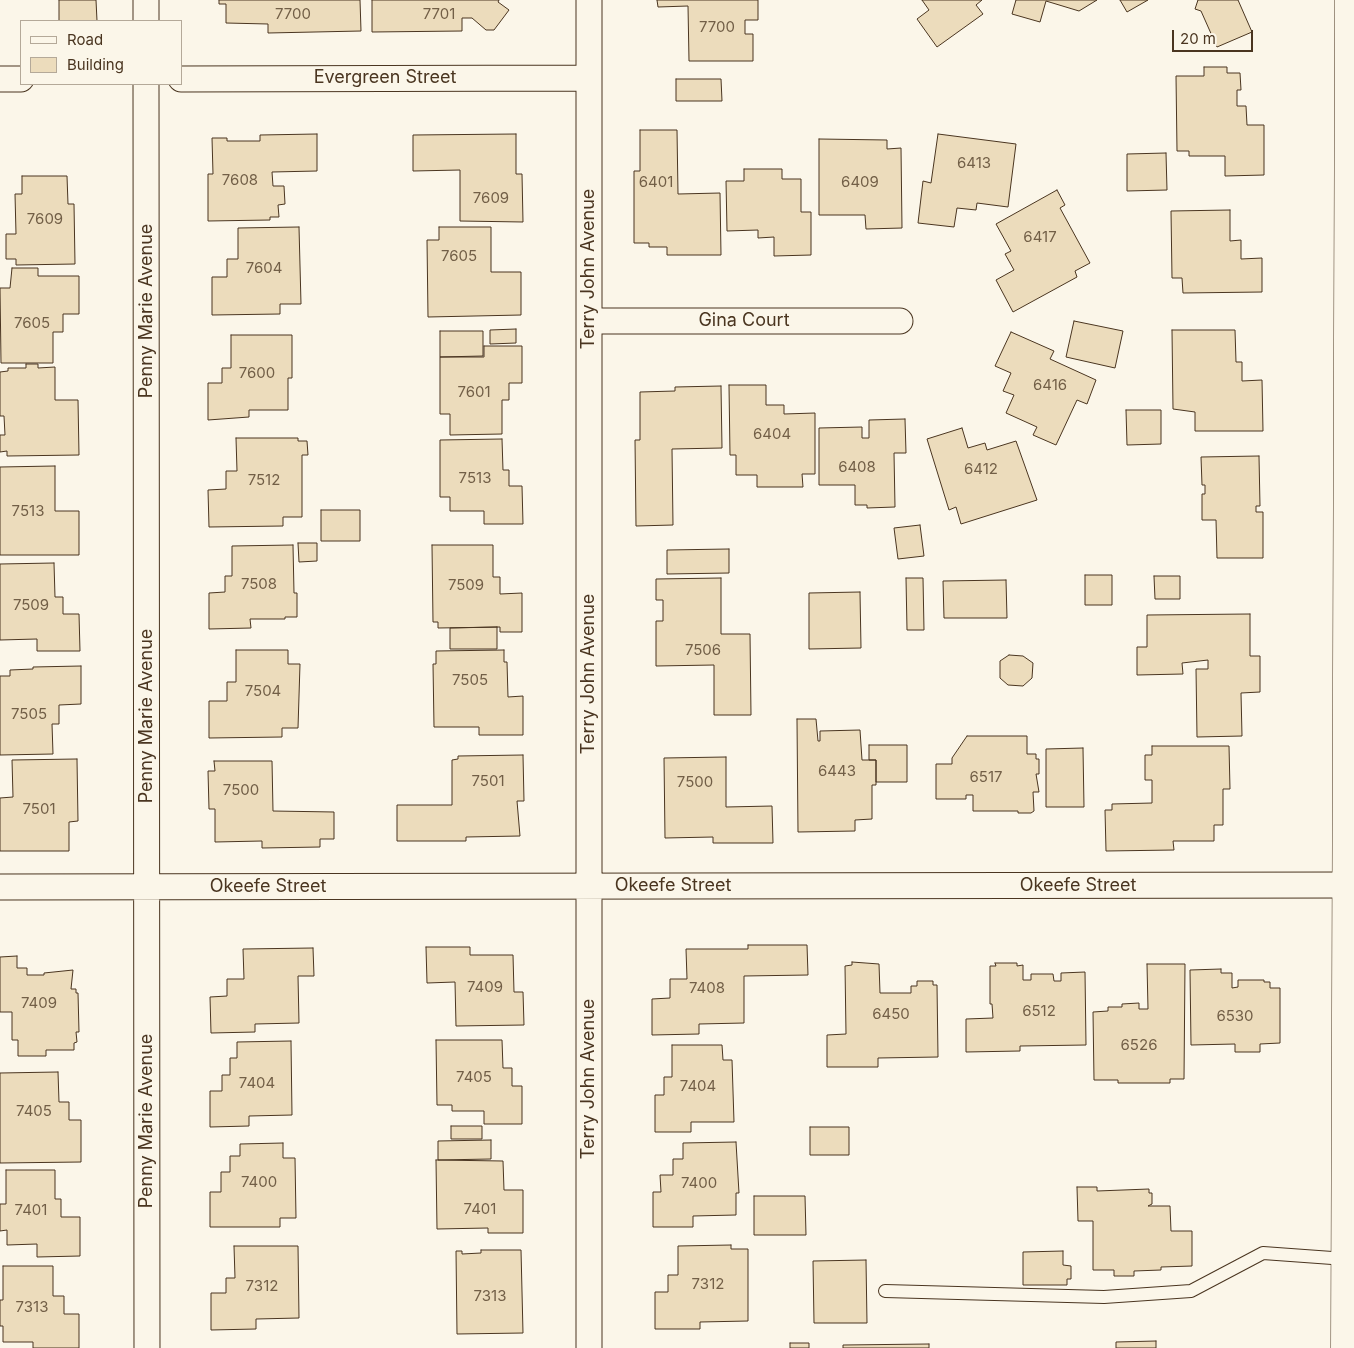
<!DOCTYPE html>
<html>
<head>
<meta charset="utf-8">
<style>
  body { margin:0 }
  #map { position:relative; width:1354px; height:1348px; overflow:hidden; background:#fbf6e9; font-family:Inter,sans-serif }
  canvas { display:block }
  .legend { position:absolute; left:20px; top:20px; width:162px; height:65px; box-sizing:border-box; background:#fbf6e9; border:1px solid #b4a999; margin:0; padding:6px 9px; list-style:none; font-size:15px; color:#4a3520 }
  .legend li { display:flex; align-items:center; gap:10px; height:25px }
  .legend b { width:25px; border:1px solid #b4a999 }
  .scale { position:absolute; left:1172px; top:30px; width:81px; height:22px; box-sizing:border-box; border:2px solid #4a3520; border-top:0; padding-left:6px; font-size:15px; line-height:18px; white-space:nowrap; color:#4a3520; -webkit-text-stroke:4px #fbf6e9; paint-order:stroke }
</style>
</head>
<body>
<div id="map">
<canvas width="1354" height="1348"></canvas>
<ul class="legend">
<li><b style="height:6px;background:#fbf6e9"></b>Road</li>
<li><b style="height:14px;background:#ecdcbc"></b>Building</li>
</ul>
<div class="scale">20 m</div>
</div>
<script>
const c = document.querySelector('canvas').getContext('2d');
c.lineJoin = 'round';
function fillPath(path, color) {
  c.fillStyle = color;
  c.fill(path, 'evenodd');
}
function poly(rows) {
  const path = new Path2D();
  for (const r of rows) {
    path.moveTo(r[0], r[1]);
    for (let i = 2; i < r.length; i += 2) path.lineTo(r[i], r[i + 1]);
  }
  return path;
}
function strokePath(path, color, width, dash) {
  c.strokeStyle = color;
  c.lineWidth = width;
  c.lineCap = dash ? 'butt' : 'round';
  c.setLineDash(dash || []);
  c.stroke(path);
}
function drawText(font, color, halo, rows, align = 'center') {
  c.font = font + ' Inter,sans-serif';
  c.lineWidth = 4;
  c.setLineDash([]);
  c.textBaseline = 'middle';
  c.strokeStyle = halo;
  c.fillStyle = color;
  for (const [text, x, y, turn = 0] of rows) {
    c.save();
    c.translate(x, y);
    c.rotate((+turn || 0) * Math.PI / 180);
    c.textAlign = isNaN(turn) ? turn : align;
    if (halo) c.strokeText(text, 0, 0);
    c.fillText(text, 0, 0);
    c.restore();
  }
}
const building = poly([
  [59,0,96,0,97,21,59,21,59,0],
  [219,0,360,0,361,31,268,33,268,24,226,23,226,4,219,4,219,0],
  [372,0,499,0,498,2,509,10,494,30,486,30,472,18,462,18,462,31,372,32,372,0],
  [657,0,758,0,758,20,745,20,745,34,753,34,753,61,689,61,688,6,658,7,657,0],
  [922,0,982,0,976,5,983,14,937,47,917,19,929,10,922,0],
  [1016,0,1097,0,1079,11,1046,1,1040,22,1012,14,1016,0],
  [1120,0,1148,0,1127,12,1120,0],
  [1198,0,1238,0,1252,32,1217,47,1201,11,1195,9,1198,0],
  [1204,67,1227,67,1227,73,1240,73,1241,90,1237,90,1237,106,1246,106,1247,125,1264,125,1264,175,1225,176,1225,156,1189,156,1189,151,1177,151,1176,76,1204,76,1204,67],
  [676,79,721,79,722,101,676,101,676,79],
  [640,130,677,130,678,194,720,193,721,255,667,255,667,247,649,247,649,243,634,243,634,171,640,171,640,130],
  [317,134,317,171,272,172,273,186,284,186,285,204,278,205,279,217,270,217,270,220,208,221,208,174,213,174,212,138,227,138,227,141,260,141,260,135,317,134],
  [516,134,516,174,522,174,523,222,460,221,460,170,413,171,413,135,516,134],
  [938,134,1016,144,1008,207,977,203,976,210,957,208,954,227,918,223,923,181,931,183,938,134],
  [819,139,887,140,887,149,901,148,902,228,866,229,865,215,819,215,819,139],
  [1166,153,1167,190,1127,191,1127,154,1166,153],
  [744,169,782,169,782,179,801,179,801,212,811,212,811,255,774,256,774,237,758,238,758,230,727,231,726,181,744,181,744,169],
  [22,176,67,176,68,204,74,204,75,264,16,265,16,259,6,259,6,234,16,234,15,194,22,194,22,176],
  [1057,190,1065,205,1060,208,1090,263,1075,271,1077,277,1013,312,996,280,1014,270,1005,254,1011,251,996,224,1057,190],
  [1230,210,1230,241,1241,240,1241,259,1262,258,1262,292,1183,293,1182,278,1172,278,1171,211,1230,210],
  [299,227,301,304,280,304,280,314,212,315,212,277,227,277,227,259,238,259,238,228,299,227],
  [439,227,491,227,491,272,521,272,521,315,428,317,427,240,439,240,439,227],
  [12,268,38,268,38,276,79,276,79,314,63,314,63,332,53,332,53,363,1,363,0,288,10,288,12,268],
  [1074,321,1123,331,1115,368,1066,357,1074,321],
  [516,329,516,343,490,344,490,330,516,329],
  [1172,330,1235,330,1236,362,1242,362,1242,381,1262,380,1263,431,1195,431,1195,412,1173,409,1172,330],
  [440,331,483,331,483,356,440,357,440,331],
  [1011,332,1054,351,1050,359,1096,380,1087,404,1077,400,1056,445,1033,435,1037,427,1006,413,1014,395,1003,391,1011,373,995,366,1011,332],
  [231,335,292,335,292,378,288,378,288,410,249,410,249,417,208,420,208,383,222,383,222,368,231,368,231,335],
  [484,346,522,346,522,383,509,383,509,400,502,400,502,434,450,435,450,414,440,414,440,357,484,357,484,346],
  [26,364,38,364,38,368,55,367,55,400,78,400,79,455,7,456,7,451,0,452,0,435,5,435,4,416,0,416,0,372,8,371,8,368,26,368,26,364],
  [729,385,766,385,766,405,784,405,784,414,815,413,815,474,802,474,803,487,757,487,757,475,736,475,736,455,730,455,729,385],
  [721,386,722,448,672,449,673,525,636,526,635,440,640,440,640,392,675,391,675,387,721,386],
  [1126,410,1161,410,1161,444,1127,445,1126,410],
  [905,419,906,453,894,453,895,507,867,508,867,505,855,505,855,485,819,485,819,428,862,427,862,438,869,438,869,420,905,419],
  [962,428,968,448,985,443,987,450,1016,441,1037,500,961,524,956,507,949,510,927,439,962,428],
  [236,438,298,438,298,441,307,441,308,455,302,455,302,517,283,517,283,526,209,527,208,490,226,489,226,471,237,471,236,438],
  [502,439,503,470,509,470,509,486,522,486,523,524,484,524,484,511,450,511,450,497,440,497,440,440,502,439],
  [1259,456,1260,506,1256,506,1256,512,1263,512,1263,558,1217,558,1216,520,1202,520,1202,494,1205,494,1205,485,1202,485,1201,457,1259,456],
  [55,466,55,511,79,511,79,555,0,555,0,467,55,466],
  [321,510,360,510,360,541,321,541,321,510],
  [920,525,924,556,898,559,894,528,920,525],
  [298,543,317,543,317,561,299,562,298,543],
  [293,545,294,593,297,593,297,617,285,617,285,619,250,619,251,628,209,629,209,593,225,592,225,576,232,576,232,546,293,545],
  [432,545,493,545,493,577,500,577,500,594,522,593,522,632,500,632,500,627,438,628,438,622,433,622,432,545],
  [729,549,729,573,667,574,667,550,729,549],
  [54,563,55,597,63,597,63,614,79,614,80,651,37,651,37,639,0,640,0,564,54,563],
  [1085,575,1112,575,1112,605,1085,605,1085,575],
  [1154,576,1180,576,1180,599,1155,599,1154,576],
  [721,578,721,634,750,634,751,715,714,715,714,665,656,666,656,621,663,621,663,600,656,600,656,579,721,578],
  [906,578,923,578,924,630,907,630,906,578],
  [1006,580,1007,618,944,618,943,581,1006,580],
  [860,592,861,648,809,649,809,593,860,592],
  [1250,614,1250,656,1260,656,1260,692,1241,693,1242,736,1197,737,1196,669,1208,669,1208,660,1182,663,1183,674,1137,675,1137,647,1147,647,1147,615,1250,614],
  [497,627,497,649,450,649,450,628,497,627],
  [236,650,288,650,288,664,300,664,298,728,282,728,282,737,209,738,209,701,227,701,227,682,236,682,236,650],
  [504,650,504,662,507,662,508,697,523,696,523,735,479,735,479,727,434,727,433,664,436,664,436,651,504,650],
  [1009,655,1023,656,1033,663,1032,678,1023,686,1008,685,1000,678,1000,661,1009,655],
  [81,666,81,704,59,705,59,724,52,724,53,754,0,755,0,676,10,676,10,670,33,669,33,667,81,666],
  [797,719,816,719,818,741,820,741,820,731,860,730,862,760,876,760,876,785,872,785,872,819,855,820,855,831,798,832,797,719],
  [967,736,1027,736,1027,754,1036,754,1036,759,1039,759,1039,774,1036,774,1039,792,1033,792,1034,811,1031,813,1018,813,1018,811,973,811,973,795,966,795,966,799,936,799,936,764,952,764,952,758,967,736],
  [869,745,907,745,907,782,876,782,876,760,869,760,869,745],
  [1152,746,1229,746,1230,789,1223,789,1223,825,1214,825,1214,841,1173,841,1174,850,1106,851,1105,810,1112,810,1112,804,1152,803,1152,780,1145,780,1145,755,1152,755,1152,746],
  [1083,748,1084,807,1046,807,1046,749,1083,748],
  [523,755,524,801,517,801,520,836,466,837,466,841,397,841,397,805,452,805,452,760,458,759,458,756,523,755],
  [726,757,726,807,772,806,773,843,713,843,713,837,665,838,664,758,726,757],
  [77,759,78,821,69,822,69,851,0,851,0,798,13,797,12,760,77,759],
  [214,761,272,761,273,811,334,812,334,839,320,839,320,847,262,848,262,841,215,842,215,809,209,809,208,771,215,771,214,761],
  [748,945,807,945,808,975,744,976,744,1023,699,1024,699,1034,652,1035,652,999,670,998,670,979,687,979,686,949,748,949,748,945],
  [426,947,470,947,470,955,513,955,514,992,523,992,524,1025,456,1026,455,982,427,983,426,947],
  [313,948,314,976,298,976,299,1023,255,1024,255,1032,211,1033,210,997,227,996,227,979,244,979,243,949,313,948],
  [17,956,17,968,27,968,27,975,44,975,44,973,73,970,71,989,76,989,76,993,78,993,79,1032,76,1032,77,1042,74,1043,74,1050,46,1050,46,1056,18,1056,18,1040,12,1040,12,1012,0,1012,0,957,17,956],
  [852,962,879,964,880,993,911,993,911,986,917,986,917,981,933,981,933,985,937,985,938,1057,878,1058,878,1067,827,1067,827,1035,846,1034,845,966,852,965,852,962],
  [995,963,1017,963,1017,966,1023,965,1023,980,1031,980,1031,974,1053,974,1054,981,1061,981,1061,973,1085,972,1086,1045,1020,1046,1020,1051,966,1052,966,1019,993,1018,992,1004,990,1004,990,966,996,966,995,963],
  [1147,964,1185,964,1184,1079,1170,1079,1170,1083,1118,1083,1118,1080,1094,1080,1093,1012,1108,1011,1108,1007,1122,1007,1122,1004,1139,1003,1139,1009,1148,1009,1147,964],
  [1221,969,1221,973,1232,973,1232,988,1238,987,1238,980,1264,980,1264,982,1270,982,1270,988,1280,988,1280,1043,1260,1044,1260,1052,1235,1052,1235,1044,1191,1045,1190,970,1221,969],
  [436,1040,502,1040,503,1068,512,1068,512,1086,522,1086,522,1124,484,1124,484,1111,452,1111,452,1105,437,1105,436,1040],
  [291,1041,292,1115,249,1116,249,1126,210,1127,210,1091,222,1091,222,1075,230,1075,230,1058,237,1058,237,1042,291,1041],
  [672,1045,722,1045,723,1060,732,1060,734,1122,691,1122,691,1132,655,1132,655,1095,664,1095,664,1077,672,1077,672,1045],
  [58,1072,59,1102,69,1102,69,1120,81,1120,81,1162,0,1163,0,1073,58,1072],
  [451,1126,482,1126,482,1139,451,1139,451,1126],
  [810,1127,849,1127,849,1155,810,1155,810,1127],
  [491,1140,491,1159,438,1160,438,1141,491,1140],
  [736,1142,739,1193,736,1193,736,1215,693,1216,693,1227,653,1227,653,1192,661,1192,660,1175,673,1175,673,1159,683,1159,683,1143,736,1142],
  [283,1143,283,1158,295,1158,296,1218,280,1218,280,1227,210,1227,210,1192,221,1192,221,1172,230,1172,230,1156,240,1156,240,1144,283,1143],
  [436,1160,503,1161,504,1190,523,1190,523,1233,488,1233,488,1228,437,1229,436,1160],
  [6,1170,55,1170,55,1199,61,1199,61,1217,80,1217,80,1256,37,1257,37,1244,7,1245,7,1230,0,1231,0,1204,6,1204,6,1170],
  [1077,1187,1097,1187,1097,1191,1149,1189,1149,1193,1152,1193,1152,1204,1148,1206,1170,1206,1171,1231,1192,1231,1192,1266,1161,1267,1161,1270,1134,1271,1134,1276,1114,1276,1114,1270,1093,1270,1093,1221,1078,1221,1077,1187],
  [754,1196,805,1196,806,1235,754,1235,754,1196],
  [731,1245,731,1249,748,1249,748,1321,700,1322,700,1329,655,1329,655,1292,668,1292,668,1275,678,1275,678,1246,731,1245],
  [234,1246,298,1246,299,1318,256,1319,256,1329,211,1330,211,1293,226,1293,226,1278,235,1278,234,1246],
  [481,1250,521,1250,523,1333,457,1334,456,1251,462,1251,462,1254,481,1253,481,1250],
  [1063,1251,1063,1265,1071,1266,1071,1279,1067,1279,1067,1285,1023,1285,1023,1252,1063,1251],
  [866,1260,867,1323,814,1323,813,1261,866,1260],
  [3,1266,53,1266,53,1296,64,1296,64,1314,79,1314,79,1348,33,1348,33,1342,3,1342,3,1326,0,1326,0,1300,3,1300,3,1266],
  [1156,1341,1156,1348,1116,1348,1116,1342,1156,1341],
  [790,1343,809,1343,809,1348,790,1348,790,1343],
  [929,1344,929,1348,843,1348,843,1345,929,1344]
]);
fillPath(building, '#ecdcbc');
strokePath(building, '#4a3520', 1);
const lane = poly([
  [885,1291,1104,1297,1191,1291,1263,1253,1346,1259]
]);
const street = poly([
  [146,0,146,21],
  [589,0,589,1348],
  [0,79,21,79],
  [181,79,589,78],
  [146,84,147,1348],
  [589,321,900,321],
  [0,887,1346,885]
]);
const secondary = poly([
  [1345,1348,1349,0]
]);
strokePath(lane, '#4a3520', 14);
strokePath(street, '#4a3520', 27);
strokePath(secondary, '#4a3520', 29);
strokePath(lane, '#fbf6e9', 12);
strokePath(street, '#fbf6e9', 25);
strokePath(secondary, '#fbf6e9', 28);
drawText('15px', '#725f47', null, [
  ["7700",293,14],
  ["7701",439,14],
  ["7700",717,27],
  ["6413",974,163],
  ["7608",240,180],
  ["6401",656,182],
  ["6409",860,182],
  ["7609",491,198],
  ["7609",45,219],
  ["6417",1040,237],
  ["7605",459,256],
  ["7604",264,268],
  ["7605",32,323],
  ["7600",257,373],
  ["6416",1050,385],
  ["7601",474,392],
  ["6404",772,434],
  ["6408",857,467],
  ["6412",981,469],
  ["7513",475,478],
  ["7512",264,480],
  ["7513",28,511],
  ["7508",259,584],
  ["7509",466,585],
  ["7509",31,605],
  ["7506",703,650],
  ["7505",470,680],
  ["7504",263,691],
  ["7505",29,714],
  ["6443",837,771],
  ["6517",986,777],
  ["7501",488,781],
  ["7500",695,782],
  ["7500",241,790],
  ["7501",39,809],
  ["7409",485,987],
  ["7408",707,988],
  ["7409",39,1003],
  ["6512",1039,1011],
  ["6450",891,1014],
  ["6530",1235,1016],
  ["6526",1139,1045],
  ["7405",474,1077],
  ["7404",257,1083],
  ["7404",698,1086],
  ["7405",34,1111],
  ["7400",259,1182],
  ["7400",699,1183],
  ["7401",480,1209],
  ["7401",31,1210],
  ["7312",708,1284],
  ["7312",262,1286],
  ["7313",490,1296],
  ["7313",32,1307]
]);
drawText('18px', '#4a3520', '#fbf6e9', [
  ["Evergreen Street",385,78],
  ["Terry John Avenue",589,269,-90],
  ["Penny Marie Avenue",147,311,-90],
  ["Gina Court",744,321],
  ["Terry John Avenue",589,674,-90],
  ["Penny Marie Avenue",147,716,-90],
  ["Okeefe Street",673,886],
  ["Okeefe Street",1078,886],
  ["Okeefe Street",268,887],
  ["Terry John Avenue",589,1079,-90],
  ["Penny Marie Avenue",147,1121,-90]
]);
</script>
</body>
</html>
